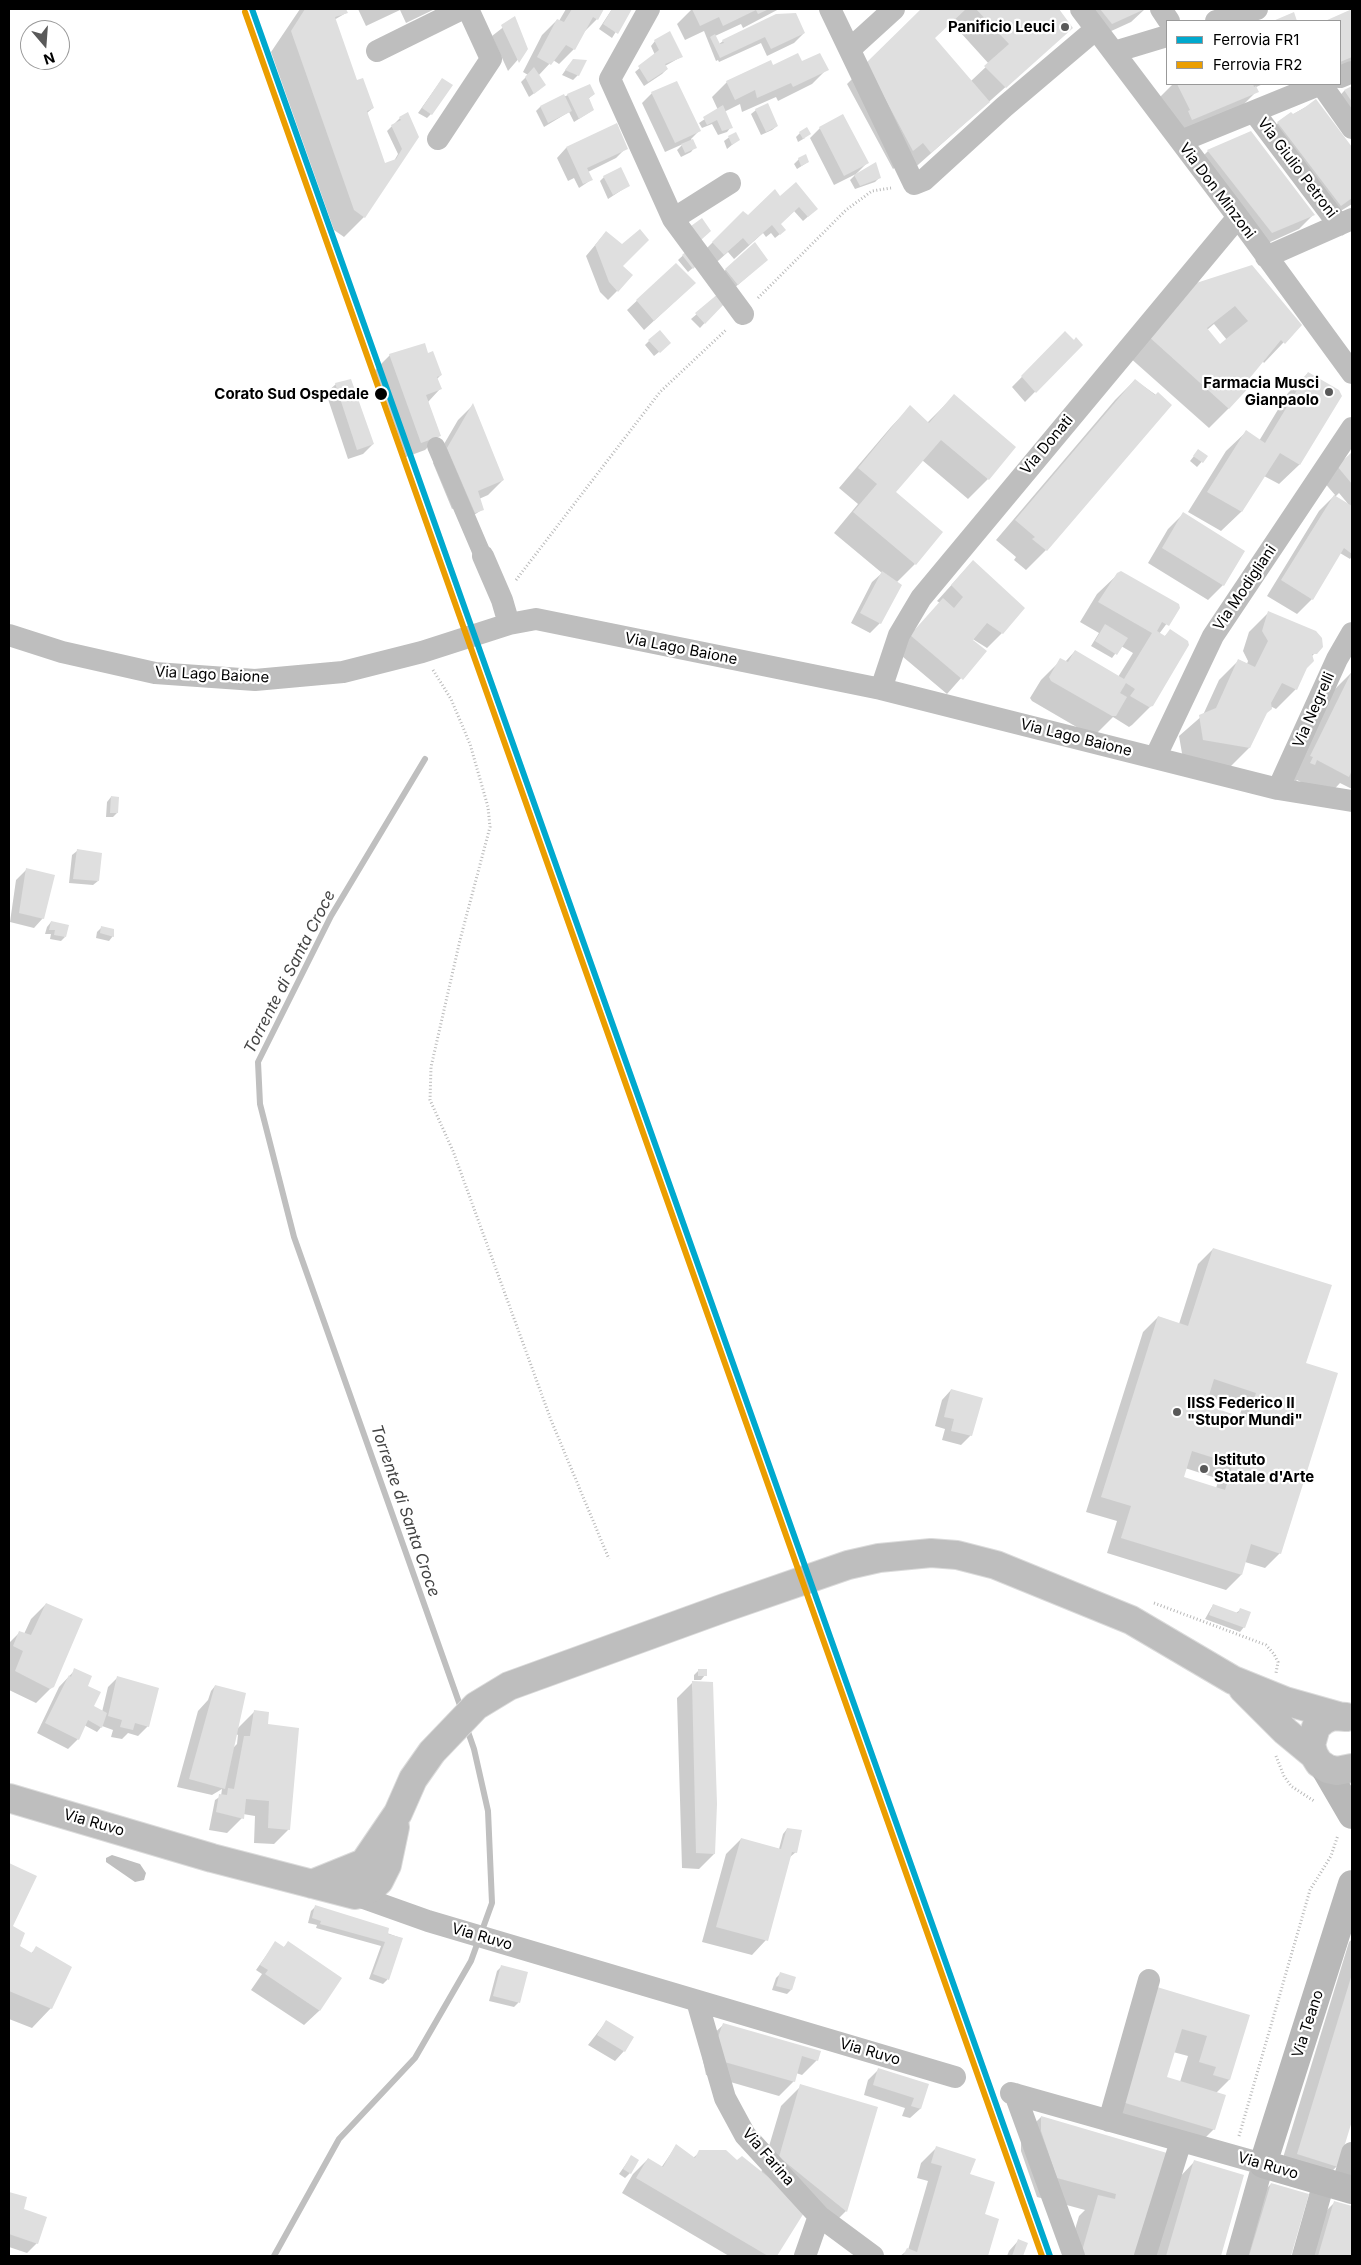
<!DOCTYPE html>
<html>
<head>
<meta charset="utf-8">
<style>
  body { margin:0 }
  #map { position:relative; width:1361px; height:2265px; overflow:hidden; background:#fff; font-family:Inter,sans-serif }
  canvas { display:block }
  .frame { position:absolute; inset:0; border:10px solid #000; pointer-events:none }
  .legend { position:absolute; left:1166px; top:20px; width:175px; height:65px; box-sizing:border-box; background:#fff; border:1px solid #999; margin:0; padding:6px 9px; list-style:none; font-size:15px; color:#000 }
  .legend li { display:flex; align-items:center; gap:10px; height:25px }
  .legend b { width:25px; border:1px solid #999 }
  .north { position:absolute; left:20px; top:20px; width:50px; height:50px; box-sizing:border-box; background:#fff; border:1px solid #999; border-radius:50%; rotate:162deg; font-size:14px; font-weight:700; line-height:20px; text-align:center; color:#000 }
  .north::after { content:''; display:block; margin:auto; width:18px; height:22px; background:#595959; clip-path:polygon(50% 0,100% 100%,50% 72%,0 100%) }
</style>
</head>
<body>
<div id="map">
<canvas width="1361" height="2265"></canvas>
<div class="frame"></div>
<ul class="legend">
<li><b style="height:6px;background:#00a9ce"></b>Ferrovia FR1</li>
<li><b style="height:6px;background:#eb9e00"></b>Ferrovia FR2</li>
</ul>
<div class="north">N</div>
</div>
<script>
const c = document.querySelector('canvas').getContext('2d');
c.lineJoin = 'round';
function fillPath(path, color) {
  c.fillStyle = color;
  c.fill(path, 'evenodd');
}
function poly(rows) {
  const path = new Path2D();
  for (const r of rows) {
    path.moveTo(r[0], r[1]);
    for (let i = 2; i < r.length; i += 2) path.lineTo(r[i], r[i + 1]);
  }
  return path;
}
function strokePath(path, color, width, dash) {
  c.strokeStyle = color;
  c.lineWidth = width;
  c.lineCap = dash ? 'butt' : 'round';
  c.setLineDash(dash || []);
  c.stroke(path);
}
function drawText(font, color, halo, rows, align = 'center') {
  c.font = font + ' Inter,sans-serif';
  c.lineWidth = 4.5;
  c.setLineDash([]);
  c.textBaseline = 'middle';
  c.strokeStyle = halo;
  c.fillStyle = color;
  for (const [text, x, y, turn = 0] of rows) {
    c.save();
    c.translate(x, y);
    c.rotate((+turn || 0) * Math.PI / 180);
    c.textAlign = isNaN(turn) ? turn : align;
    if (halo) c.strokeText(text, 0, 0);
    c.fillText(text, 0, 0);
    c.restore();
  }
}
fillPath(poly([
  [112,1855,140,1864,146,1873,144,1880,135,1882,106,1862,106,1858]
]), '#bfbfbf');
fillPath(poly([
  [300,9,344,9,346,13,334,20,356,83,373,108,367,113,385,165,394,161,398,154,387,131,400,118,417,137,364,217,344,237,334,230,271,52],
  [358,9,435,9,406,23,400,10,366,26],
  [566,9,602,9,597,19,583,33,574,49,559,64,553,60,538,76,540,89,529,97,521,82,528,75,523,72,542,35,557,20,559,21],
  [612,9,630,9,612,38,599,29],
  [692,9,779,9,743,28,741,24,715,36,719,44,723,41,804,33,794,43,767,56,761,43,719,62,718,60,716,61,704,31,685,40,677,24],
  [923,9,1058,9,1072,28,910,172,902,162,893,169,847,84],
  [951,22,989,64,971,81,934,38],
  [1074,9,1145,9,1131,22,1096,38],
  [1352,10,1352,67,1340,73,1340,21,1328,21],
  [515,18,527,49,508,71,492,36],
  [655,41,681,57,665,66,667,69,662,74,644,86,635,72,655,55,651,46],
  [801,63,827,69,812,84,778,101,776,97,742,112,740,104,724,112,731,127,727,132,718,135,712,124,702,128,699,123,718,110,712,97,727,82,773,67],
  [569,65,578,75,573,80,562,75],
  [442,79,431,114,427,118,418,113],
  [1173,84,1263,84,1254,88,1257,91,1237,111,1172,139,1156,101],
  [1352,88,1352,136,1330,106,1344,91],
  [652,93,699,131,691,139,695,147,691,152,681,157,677,150,683,144,665,152,642,103],
  [594,94,588,99,593,110,574,122,569,112,544,127,536,111,540,107,568,95],
  [1316,101,1352,149,1352,204,1326,220,1263,138,1278,123],
  [756,110,777,126,772,130,761,135,751,114],
  [843,115,867,163,856,174,880,177,875,182,855,189,850,180,856,174,834,185,810,138,820,128],
  [735,133,738,140,727,149,724,141],
  [800,133,805,138,798,142,796,137],
  [566,148,626,148,616,158,588,172,591,180,579,188,574,178,568,181,557,158],
  [1208,151,1313,215,1299,229,1257,248,1193,166],
  [799,159,808,162,797,169,794,164],
  [604,177,628,186,608,199,600,181],
  [796,184,812,213,803,221,794,211,780,224,780,234,775,238,771,233,766,237,763,233,734,259,728,252,709,269,695,266,688,272,678,260,690,249,697,258,743,212,748,217,780,198],
  [606,232,622,266,617,291,608,300,600,292,586,256],
  [755,244,762,264,733,289,721,274],
  [676,264,684,293,644,330,627,310],
  [1252,266,1300,325,1264,363,1262,360,1247,379,1229,408,1209,428,1128,356,1170,306],
  [1214,324,1227,340,1220,346,1207,330],
  [719,295,725,301,700,328,691,319],
  [1065,333,1074,341,1081,345,1025,402,1012,387],
  [649,341,665,347,654,356,645,345],
  [390,355,428,355,441,375,437,379,440,389,428,402,440,435,425,450,406,457,375,370],
  [1308,373,1341,396,1299,465,1279,484,1264,476,1241,512,1221,531,1188,512,1226,451,1246,432,1259,441,1288,393],
  [1135,380,1170,405,1046,550,1026,570,1014,560,1016,557,996,540,1115,400],
  [336,384,373,444,363,454,348,459,326,393],
  [954,396,988,479,968,499,922,460,894,492,915,564,896,583,880,623,870,633,851,623,872,582,882,573,834,533,858,504,839,488,891,427,910,407,927,423],
  [472,406,503,480,488,495,479,499,483,509,471,517,465,504,452,509,433,463,458,420],
  [1198,451,1206,457,1197,467,1190,461],
  [1352,454,1352,532,1349,537,1352,536,1352,556,1350,559,1340,553,1312,599,1297,614,1267,596,1319,511,1335,495,1323,481],
  [1339,493,1349,505,1335,497],
  [1183,514,1243,551,1223,585,1208,600,1148,563,1168,529],
  [973,561,1002,633,987,648,971,638,970,639,985,651,947,694,896,651,940,603,937,601],
  [1118,574,1179,607,1159,634,1164,637,1170,631,1152,705,1132,725,1129,727,1113,717,1095,735,1092,736,1032,701,1030,698,1041,680,1061,660,1065,662,1075,651,1118,677,1133,653,1121,646,1112,658,1091,646,1099,633,1080,622,1097,594],
  [1269,612,1321,647,1311,657,1296,689,1276,709,1272,707,1265,714,1249,748,1229,768,1183,759,1179,736,1203,715,1219,680,1239,660,1247,664,1248,661,1243,651,1249,632],
  [1352,672,1352,789,1340,783,1328,796,1297,780,1294,784,1291,783,1334,690],
  [111,797,117,813,113,817,106,817,107,802],
  [77,851,98,881,93,885,69,883,72,855],
  [26,870,43,918,34,928,10,922,16,880],
  [51,922,65,937,61,941,50,939,51,934,45,934,47,927],
  [101,928,113,936,109,941,96,938,97,932],
  [1213,1249,1304,1363,1280,1553,1265,1568,1245,1562,1241,1575,1226,1590,1107,1553,1117,1521,1086,1512,1143,1332,1158,1317,1179,1324,1198,1264],
  [1207,1396,1242,1408,1239,1417,1204,1406],
  [1185,1468,1219,1479,1216,1488,1182,1477],
  [951,1390,971,1435,961,1445,942,1440,945,1429,935,1426,942,1400],
  [46,1604,51,1688,36,1703,9,1690,9,1643,20,1632,24,1634,31,1619],
  [1213,1605,1236,1613,1240,1610,1244,1627,1240,1632,1205,1619],
  [75,1670,87,1686,90,1712,102,1712,108,1687,118,1677,148,1726,138,1736,128,1733,122,1739,111,1737,113,1730,102,1726,97,1732,84,1725,78,1739,68,1749,37,1733,59,1687],
  [699,1670,705,1675,701,1680,694,1680,694,1675],
  [692,1683,714,1854,699,1869,682,1868,677,1698],
  [215,1686,237,1729,254,1712,267,1726,289,1829,274,1844,254,1843,255,1816,243,1814,242,1818,227,1833,209,1830,215,1800,221,1796,222,1789,212,1795,177,1787,198,1711,208,1700,211,1691],
  [236,1734,238,1735,237,1744,233,1748],
  [787,1829,796,1852,790,1857,766,1940,752,1955,702,1942,726,1854,741,1839,779,1849,783,1834],
  [9,1864,35,1876,11,1927,18,1946,30,1954,37,1948,51,2008,32,2028,9,2019],
  [315,1907,401,1938,387,1980,383,1984,369,1979,381,1946,316,1928,317,1925,308,1923,311,1911],
  [1352,1939,1352,2117,1337,2166,1318,2186,1278,2174,1349,1942],
  [275,1943,283,1948,288,1943,341,1978,319,2011,304,2025,251,1990,262,1974,256,1970],
  [501,1967,526,1973,518,2003,514,2007,489,2001,497,1971],
  [780,1974,791,1990,787,1994,772,1990,776,1978],
  [1137,2009,1248,2016,1229,2080,1216,2093,1214,2129,1194,2149,1103,2122],
  [1173,2052,1188,2056,1180,2082,1166,2078],
  [606,2022,624,2051,615,2061,588,2045],
  [723,2025,817,2060,802,2075,796,2073,794,2081,779,2096,706,2075,702,2056,708,2039],
  [878,2070,927,2085,920,2109,910,2118,902,2116,905,2108,864,2095,868,2080],
  [801,2086,877,2108,846,2211,826,2231,803,2212,775,2256,729,2256,622,2193,633,2174,648,2159,661,2168,676,2146,693,2158,700,2152,737,2162,761,2173,781,2106],
  [1041,2117,1166,2154,1136,2256,1067,2256,1079,2216,1085,2210,1037,2197,1021,2151,1021,2137],
  [936,2148,969,2175,984,2215,998,2220,987,2256,900,2256,908,2250,928,2181,917,2178,921,2163],
  [631,2157,630,2173,625,2178,619,2174],
  [1194,2162,1243,2176,1219,2256,1153,2256,1175,2182],
  [1271,2184,1307,2195,1290,2256,1236,2256,1251,2204],
  [9,2193,25,2198,21,2209,37,2243,27,2253,9,2247],
  [1335,2202,1352,2207,1352,2256,1305,2256,1315,2222],
  [1018,2241,1026,2243,1022,2256,1007,2256,1009,2251]
]), '#0003');
strokePath(poly([
  [425,759,331,916,258,1062,260,1104,294,1237,462,1711],
  [274,2256,339,2139,415,2058,471,1961,492,1903,488,1811,474,1749,466,1726]
]), '#bfbfbf', 6);
fillPath(poly([
  [305,9,346,9,348,13,335,17,357,80,363,78,374,108,367,111,385,163,396,159,402,149,391,125,401,120,399,117,408,112,419,137,365,218,354,210,291,31],
  [572,9,604,9,598,20,593,17,575,50,566,45,551,65,537,57,557,19,564,22],
  [612,9,632,9,618,34,603,24],
  [692,9,769,9,758,14,756,10,723,26,719,17,700,26],
  [921,9,966,9,935,38,990,102,931,153,923,143,913,151,866,63],
  [976,9,1059,9,1073,28,1006,88,984,66,1009,44],
  [1100,9,1145,9,1112,24],
  [1352,9,1352,57,1340,62,1340,21,1325,21],
  [1294,12,1297,21,1273,21],
  [796,13,805,33,771,49,765,37,720,58,710,37,715,34,720,44,724,43,722,40,776,14],
  [515,16,528,49,519,63,501,25],
  [670,31,683,57,665,64,668,69,648,82,638,66,659,50,654,40],
  [798,53,802,61,820,53,829,70,793,87,791,83,757,98,755,90,735,100,726,81,771,60,773,65],
  [573,59,587,60,579,76,565,70],
  [534,67,546,85,534,94,525,77],
  [442,78,453,85,432,115,422,108],
  [677,81,701,131,675,143,651,92],
  [590,84,595,94,589,98,594,110,579,119,567,94],
  [1177,84,1253,84,1254,87,1256,86,1259,92,1192,120,1188,111,1190,110],
  [1352,86,1352,102,1344,90],
  [564,94,572,111,548,123,540,106],
  [1316,99,1352,147,1352,198,1341,206,1277,122,1291,112,1293,114,1304,108],
  [768,103,778,126,766,132,755,109],
  [723,105,733,128,722,131,717,120,707,125,703,117],
  [843,114,869,163,844,176,819,127],
  [617,123,628,149,587,168,593,180,583,184,566,147],
  [807,127,811,134,803,139,799,132],
  [1251,131,1315,215,1272,233,1207,150],
  [736,132,740,140,732,145,728,136],
  [693,139,697,148,685,153,681,144],
  [806,154,809,162,801,166,798,158],
  [876,162,881,178,860,186,854,175],
  [621,167,630,186,613,195,603,176],
  [796,182,818,209,808,217,799,207,781,224,786,230,780,235,772,225,749,245,743,238,724,255,712,242,743,211,748,215,775,189,780,196],
  [702,218,711,231,701,240,691,226],
  [640,229,649,240,623,266,633,275,618,292,609,282,595,245,606,231,622,244],
  [755,242,768,260,738,285,725,269],
  [690,248,701,261,693,269,682,255],
  [676,263,696,283,654,321,636,300],
  [1252,265,1302,325,1285,344,1281,340,1249,379,1253,383,1229,409,1147,335,1190,285],
  [1235,306,1248,321,1220,344,1207,328],
  [719,293,727,301,705,324,695,313],
  [660,330,671,343,660,353,648,340],
  [1065,331,1074,340,1076,337,1083,345,1036,393,1021,376],
  [425,343,428,353,433,351,442,375,437,377,442,389,426,395,441,436,421,443,389,354],
  [1308,372,1339,390,1342,396,1300,465,1280,453,1242,512,1207,492,1246,430,1265,443],
  [351,379,374,444,357,450,335,383],
  [1135,379,1155,395,1158,392,1172,405,1047,551,1032,539,1035,537,1015,520],
  [954,394,1016,447,989,480,941,440,896,492,943,532,916,565,853,512,877,484,858,468,910,405,929,423],
  [473,403,504,480,478,491,484,510,475,513,447,448],
  [1198,449,1208,456,1203,463,1193,456],
  [1352,452,1352,484,1337,466],
  [1334,495,1352,506,1352,554,1344,548,1313,600,1281,580],
  [1183,512,1245,551,1224,586,1162,548],
  [973,560,1025,608,1003,634,987,623,973,640,987,651,963,680,910,635,943,598,954,608,963,597,951,585],
  [882,571,902,585,881,624,860,613],
  [1121,571,1179,604,1180,608,1169,626,1162,622,1157,631,1165,636,1170,629,1188,641,1189,645,1153,706,1149,707,1130,696,1135,689,1126,683,1120,693,1127,697,1116,716,1112,716,1051,681,1049,677,1060,658,1068,662,1075,650,1124,679,1152,633,1098,602,1117,573],
  [1268,611,1316,631,1322,638,1323,647,1317,654,1312,654,1314,661,1307,668,1297,690,1282,683,1271,703,1272,709,1267,713,1250,748,1203,740,1199,715,1216,708,1238,659,1255,667,1268,641,1262,631],
  [1105,624,1128,638,1117,655,1095,641],
  [1352,671,1352,770,1349,777,1317,760,1315,765,1310,763,1313,757,1310,756],
  [111,796,119,797,118,813,110,813],
  [77,849,102,853,99,881,73,879],
  [26,868,55,875,44,919,19,913],
  [51,921,69,925,66,937,54,935,55,930,49,930],
  [101,926,114,929,114,937,100,933],
  [1213,1248,1332,1285,1306,1363,1338,1373,1281,1554,1251,1544,1242,1575,1121,1538,1131,1506,1101,1497,1158,1316,1188,1326],
  [1214,1379,1256,1393,1247,1419,1206,1405],
  [1192,1451,1233,1464,1225,1490,1184,1477],
  [951,1389,983,1398,972,1436,951,1431,954,1419,944,1417],
  [46,1603,83,1619,54,1687,50,1689,15,1671,23,1651,13,1646,19,1631,31,1635],
  [1213,1604,1238,1613,1240,1608,1251,1612,1245,1628,1209,1615],
  [74,1668,92,1676,88,1686,101,1692,94,1706,107,1713,102,1728,88,1720,79,1740,45,1723,69,1675,71,1677],
  [698,1669,707,1669,707,1676,698,1676],
  [117,1676,159,1688,149,1727,135,1723,133,1730,120,1727,122,1720,108,1716],
  [692,1681,713,1682,717,1804,715,1854,696,1853],
  [215,1685,246,1693,225,1789,189,1779],
  [254,1710,269,1712,268,1724,299,1728,290,1830,268,1828,269,1801,246,1799,244,1819,216,1812,219,1794,227,1795,228,1788,234,1789,244,1736,250,1736],
  [787,1828,802,1830,797,1853,792,1852,768,1941,716,1927,741,1838,781,1849],
  [9,1863,37,1876,13,1926,25,1933,20,1946,32,1953,36,1946,72,1967,52,2009,9,1991],
  [315,1905,389,1928,388,1934,403,1938,389,1980,373,1974,385,1942,320,1924,321,1921,312,1918],
  [275,1941,284,1947,288,1941,342,1978,320,2011,265,1974,268,1970,260,1965],
  [501,1965,528,1972,520,2003,493,1996],
  [780,1972,796,1977,792,1990,776,1986],
  [1352,1974,1352,2121,1338,2167,1297,2154],
  [1157,1987,1250,2015,1230,2080,1213,2075,1216,2067,1199,2062,1207,2036,1182,2029,1167,2077,1226,2095,1215,2130,1122,2102],
  [606,2020,634,2037,625,2052,597,2035],
  [723,2023,821,2051,818,2061,802,2056,795,2082,721,2061,717,2040],
  [878,2068,929,2084,921,2109,911,2106,914,2098,873,2085],
  [800,2084,878,2107,847,2212,779,2157],
  [1041,2116,1167,2153,1137,2256,1084,2256,1082,2251,1098,2195,1115,2199,1116,2194,1057,2178,1041,2131],
  [676,2144,695,2158,699,2150,726,2150,737,2160,742,2156,807,2208,777,2256,768,2256,636,2178,648,2158,663,2167],
  [936,2146,976,2159,970,2174,995,2182,985,2214,999,2219,988,2256,903,2256,907,2248,917,2252,942,2166,931,2163],
  [631,2155,639,2160,631,2174,623,2169],
  [1194,2160,1244,2175,1221,2256,1166,2256],
  [1271,2183,1309,2194,1291,2256,1249,2256],
  [9,2192,27,2197,24,2209,47,2217,38,2244,9,2234],
  [1334,2201,1352,2206,1352,2256,1318,2256],
  [1018,2239,1028,2243,1023,2256,1012,2256]
]), '#dfdfdf');
const primary = poly([
  [1243,1689,1285,1731,1314,1755],
  [1346,1717,1333,1716,1324,1720,1316,1727,1311,1745,1314,1755,1319,1763,1328,1769,1337,1771,1352,1768],
  [9,1798,212,1858,355,1895],
  [312,1884,364,1863,398,1813,413,1779,432,1752,476,1706,509,1686,724,1608,848,1565,879,1558,931,1553,957,1555,996,1565,1131,1620,1233,1680,1285,1701,1338,1716],
  [355,1895,370,1889,379,1881,387,1865,395,1827]
]);
strokePath(primary, '#dbdbdb', 30);
strokePath(poly([
  [758,298,846,210,872,191,891,188],
  [516,580,660,392,727,329],
  [433,670,451,699,470,744,488,807,490,827,460,940,431,1067,430,1100,453,1151,551,1420,609,1559],
  [1154,1603,1266,1645,1274,1654,1278,1662,1276,1673],
  [1276,1756,1284,1776,1291,1786,1314,1801],
  [1239,2136,1310,1890,1331,1856,1338,1835]
]), '#b9b9b9', 3, [1, 2.5]);
strokePath(poly([
  [436,446,483,556]
]), '#bebebe', 18);
strokePath(poly([
  [649,9,610,79,673,219,743,314],
  [830,9,914,184,924,180,1004,107,1096,29],
  [1081,9,1238,217,1352,373],
  [1161,9,1169,21],
  [1216,21,1257,9],
  [850,49,894,9],
  [377,51,462,9],
  [1114,52,1167,36],
  [1340,77,1352,72],
  [1321,84,1352,128],
  [1254,112,1339,225],
  [438,139,491,59,468,9],
  [1181,141,1321,84],
  [673,219,730,183],
  [1266,257,1352,219],
  [483,556,502,600,509,624],
  [9,635,62,652,155,673,255,680,343,672,422,652,509,624,536,619,881,689,1278,789,1352,801],
  [881,689,899,635,921,598,1238,217],
  [1155,758,1213,636,1352,428],
  [1278,789,1337,659,1352,633],
  [355,1895,428,1921,955,2077],
  [697,2001,725,2098,745,2135,819,2216,873,2256],
  [1011,2093,1263,2164,1237,2256],
  [1015,2094,1074,2256],
  [1109,2121,1149,1980],
  [1342,2187,1352,2153],
  [805,2256,819,2216],
  [1145,2256,1181,2141],
  [1303,2256,1324,2182]
]), '#bebebe', 22);
strokePath(poly([
  [1324,1767,1352,1815],
  [1352,1884,1263,2164,1352,2190]
]), '#b8b8b8', 28);
strokePath(primary, '#bebebe', 28);
strokePath(poly([
  [252,9,1050,2256]
]), '#00a9ce', 6);
strokePath(poly([
  [245,12,1042,2256]
]), '#eb9e00', 6);
for (const [x, y, r, color] of [
  [1065,27,5,"#595959"],
  [1329,392,5,"#595959"],
  [381,394,7,"#000"],
  [1177,1412,5,"#595959"],
  [1204,1469,5,"#595959"]
]) {
  const dot = new Path2D();
  dot.arc(x, y, r, 0, 2 * Math.PI);
  c.fillStyle = color;
  c.fill(dot);
  strokePath(dot, '#fff', 2);
}
drawText('bold 15px', '#000', '#fff', [
  ["Panificio Leuci",1055,27],
  ["Farmacia Musci",1319,383],
  ["Gianpaolo",1319,400],
  ["IISS Federico II",1187,1403,"left"],
  ["\"Stupor Mundi\"",1187,1420,"left"],
  ["Istituto",1214,1460,"left"],
  ["Statale d'Arte",1214,1477,"left"]
], 'right');
drawText('15px', '#000', '#fff', [
  ["Via Giulio Petroni",1297,168,53],
  ["Via Don Minzoni",1217,191,53],
  ["Via Donati",1047,445,-50],
  ["Via Modigliani",1245,588,-56],
  ["Via Lago Baione",681,649,11],
  ["Via Lago Baione",212,675,3],
  ["Via Negrelli",1314,710,-66],
  ["Via Lago Baione",1076,738,14],
  ["Via Ruvo",94,1823,16],
  ["Via Ruvo",482,1937,16],
  ["Via Teano",1308,2024,-72],
  ["Via Ruvo",870,2052,16],
  ["Via Farina",768,2157,49],
  ["Via Ruvo",1268,2166,16]
]);
drawText('bold 15px', '#000', '#fff', [
  ["Corato Sud Ospedale",369,394]
], 'right');
drawText('italic 16px', '#444', '#fff', [
  ["Torrente di Santa Croce",290,972,-63],
  ["Torrente di Santa Croce",405,1511,71]
]);
</script>
</body>
</html>
